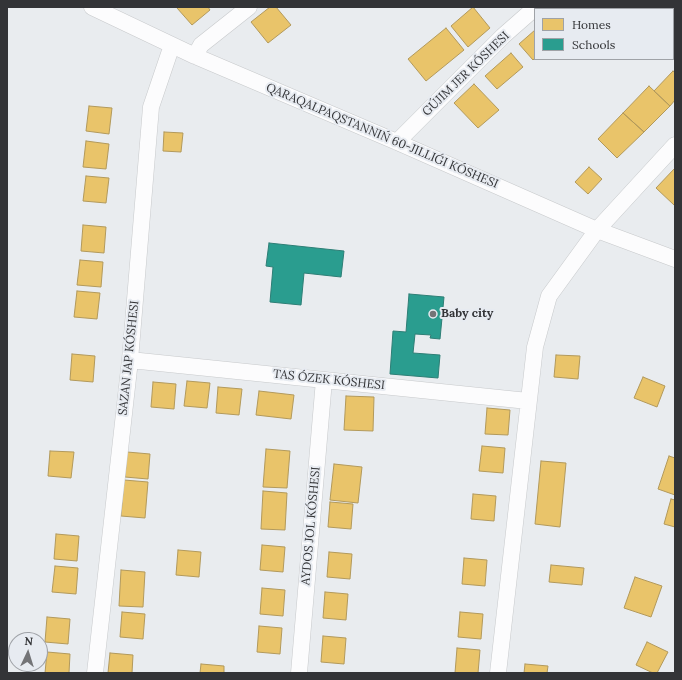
<!DOCTYPE html>
<html>
<head>
<meta charset="utf-8">
<style>
  body { margin:0 }
  #map { position:relative; width:682px; height:680px; overflow:hidden; background:#e9ecef; font-family:Lora,serif }
  canvas { display:block }
  .frame { position:absolute; inset:0; border:8px solid #333437; pointer-events:none }
  .legend { position:absolute; left:534px; top:8px; width:140px; height:52px; box-sizing:border-box; background:#e7ebf1; border:1px solid #9fa2a7; margin:0; padding:5px 7px; list-style:none; font-size:12px; color:#333437 }
  .legend li { display:flex; align-items:center; gap:8px; height:20px }
  .legend b { width:20px; border:1px solid #9fa2a7 }
  .north { position:absolute; left:8px; top:632px; width:40px; height:40px; box-sizing:border-box; background:#e7ebf1; border:1px solid #9fa2a7; border-radius:50%; rotate:4deg; font-size:11px; font-weight:700; line-height:16px; text-align:center; color:#333437 }
  .north::after { content:''; display:block; margin:auto; width:14px; height:18px; background:#737477; clip-path:polygon(50% 0,100% 100%,50% 72%,0 100%) }
</style>
</head>
<body>
<div id="map">
<canvas width="682" height="680"></canvas>
<div class="frame"></div>
<ul class="legend">
<li><b style="height:11px;background:#e9c46a"></b>Homes</li>
<li><b style="height:11px;background:#2a9d8f"></b>Schools</li>
</ul>
<div class="north">N</div>
</div>
<script>
const c = document.querySelector('canvas').getContext('2d');
c.lineJoin = 'round';
function fillPath(path, color) {
  c.fillStyle = color;
  c.fill(path, 'evenodd');
}
function poly(rows) {
  const path = new Path2D();
  for (const r of rows) {
    path.moveTo(r[0], r[1]);
    for (let i = 2; i < r.length; i += 2) path.lineTo(r[i], r[i + 1]);
  }
  return path;
}
function strokePath(path, color, width, dash) {
  c.strokeStyle = color;
  c.lineWidth = width;
  c.lineCap = dash ? 'butt' : 'round';
  c.setLineDash(dash || []);
  c.stroke(path);
}
function drawText(font, color, halo, rows, align = 'center') {
  c.font = font + ' Lora,serif';
  c.lineWidth = 4;
  c.setLineDash([]);
  c.textBaseline = 'middle';
  c.strokeStyle = halo;
  c.fillStyle = color;
  for (const [text, x, y, turn = 0] of rows) {
    c.save();
    c.translate(x, y);
    c.rotate((+turn || 0) * Math.PI / 180);
    c.textAlign = isNaN(turn) ? turn : align;
    if (halo) c.strokeText(text, 0, 0);
    c.fillText(text, 0, 0);
    c.restore();
  }
}
const homes = poly([
  [178,7,208,7,210,10,192,25,177,8,178,7],
  [270,7,276,7,291,25,268,43,251,22,270,7],
  [473,7,490,28,468,47,451,26,473,7],
  [564,7,586,7,588,9,561,9,564,7],
  [446,28,464,50,426,81,408,59,446,28],
  [535,30,535,58,533,60,519,44,535,30],
  [511,53,523,67,497,89,485,76,511,53],
  [673,71,675,73,675,100,670,106,654,91,673,71],
  [474,84,499,110,478,128,454,103,474,84],
  [649,86,670,106,644,132,623,113,649,86],
  [89,106,112,108,109,134,86,131,89,106],
  [623,113,644,132,617,158,598,139,623,113],
  [164,132,183,133,181,152,163,151,164,132],
  [86,141,109,144,106,169,83,167,86,141],
  [589,167,602,179,588,194,575,182,589,167],
  [675,168,675,203,674,205,656,188,675,168],
  [86,176,109,178,106,203,83,201,86,176],
  [83,225,106,227,104,253,81,251,83,225],
  [80,260,103,262,101,287,77,285,80,260],
  [77,291,100,293,97,319,74,317,77,291],
  [72,354,95,356,93,382,70,380,72,354],
  [556,355,580,356,578,379,554,377,556,355],
  [643,377,665,386,657,407,634,398,643,377],
  [187,381,210,383,207,408,184,406,187,381],
  [153,382,176,384,174,409,151,407,153,382],
  [218,387,242,389,239,415,216,413,218,387],
  [259,391,294,395,291,419,256,415,259,391],
  [346,396,374,397,373,431,344,430,346,396],
  [487,408,510,410,508,435,485,434,487,408],
  [482,446,505,448,503,473,479,471,482,446],
  [266,449,290,451,287,488,263,487,266,449],
  [50,451,74,452,71,478,48,476,50,451],
  [127,452,150,454,148,479,125,477,127,452],
  [669,456,675,458,675,495,658,489,669,456],
  [541,461,566,463,560,527,535,524,541,461],
  [334,464,362,467,358,503,330,500,334,464],
  [124,480,148,482,145,518,121,516,124,480],
  [263,491,287,493,285,530,261,529,263,491],
  [473,494,496,496,494,521,471,519,473,494],
  [671,499,675,500,675,527,664,524,671,499],
  [330,502,353,504,351,529,328,527,330,502],
  [56,534,79,536,77,561,54,559,56,534],
  [262,545,285,547,283,572,260,570,262,545],
  [178,550,201,552,199,577,176,575,178,550],
  [329,552,352,554,350,579,327,577,329,552],
  [464,558,487,560,485,586,462,584,464,558],
  [551,565,584,568,582,585,549,582,551,565],
  [55,566,78,568,76,594,52,592,55,566],
  [121,570,145,572,143,607,119,606,121,570],
  [635,577,662,586,651,617,624,608,635,577],
  [262,588,285,590,283,616,260,614,262,588],
  [325,592,348,594,346,620,323,618,325,592],
  [122,612,145,614,143,639,120,637,122,612],
  [460,612,483,614,481,639,458,637,460,612],
  [47,617,70,619,68,644,45,642,47,617],
  [259,626,282,628,280,654,257,652,259,626],
  [323,636,346,638,344,664,321,662,323,636],
  [647,642,668,652,657,673,653,673,636,665,647,642],
  [457,648,480,650,478,673,455,673,457,648],
  [47,652,70,654,69,673,45,673,47,652],
  [110,653,133,655,132,673,108,673,110,653],
  [201,664,224,666,224,673,200,673,201,664],
  [525,664,548,666,547,673,524,673,525,664]
]);
fillPath(homes, '#e9c46a');
strokePath(homes, '#b2995b', 1);
const schools = poly([
  [269,243,344,251,341,277,304,273,301,305,270,302,273,267,266,266,269,243],
  [409,294,444,297,440,339,430,338,431,335,415,334,413,353,440,355,438,378,390,374,393,331,406,332,409,294]
]);
fillPath(schools, '#2a9d8f');
strokePath(schools, '#2d7e75', 1);
const minor = poly([
  [92,7,195,56,397,142,597,230,675,259],
  [195,56,201,45,249,7],
  [397,142,503,36,536,7],
  [130,360,528,401],
  [95,673,130,360,151,107,172,45],
  [299,673,324,380],
  [498,673,535,347,549,296,597,230,675,145]
]);
strokePath(minor, '#c7c9cb', 17);
strokePath(minor, '#fcfcfd', 16);
for (const [x, y, r, color] of [
  [433,314,4,"#737477"]
]) {
  const dot = new Path2D();
  dot.arc(x, y, r, 0, 2 * Math.PI);
  c.fillStyle = color;
  c.fill(dot);
  strokePath(dot, '#e7ebf1', 1.5);
}
drawText('12px', '#333437', '#e7ebf1', [
  ["GÚJIM JER KÓSHESI",466,74,-44],
  ["QARAQALPAQSTANNIŃ 60-JILLIǴI KÓSHESI",382,136,23],
  ["SAZAN JAP KÓSHESI",129,358,-84],
  ["TAS ÓZEK KÓSHESI",329,380,6],
  ["AYDOS JOL KÓSHESI",311,526,-85]
]);
drawText('bold 12px', '#333437', '#e7ebf1', [
  ["Baby city",441,314]
], 'left');
</script>
</body>
</html>
